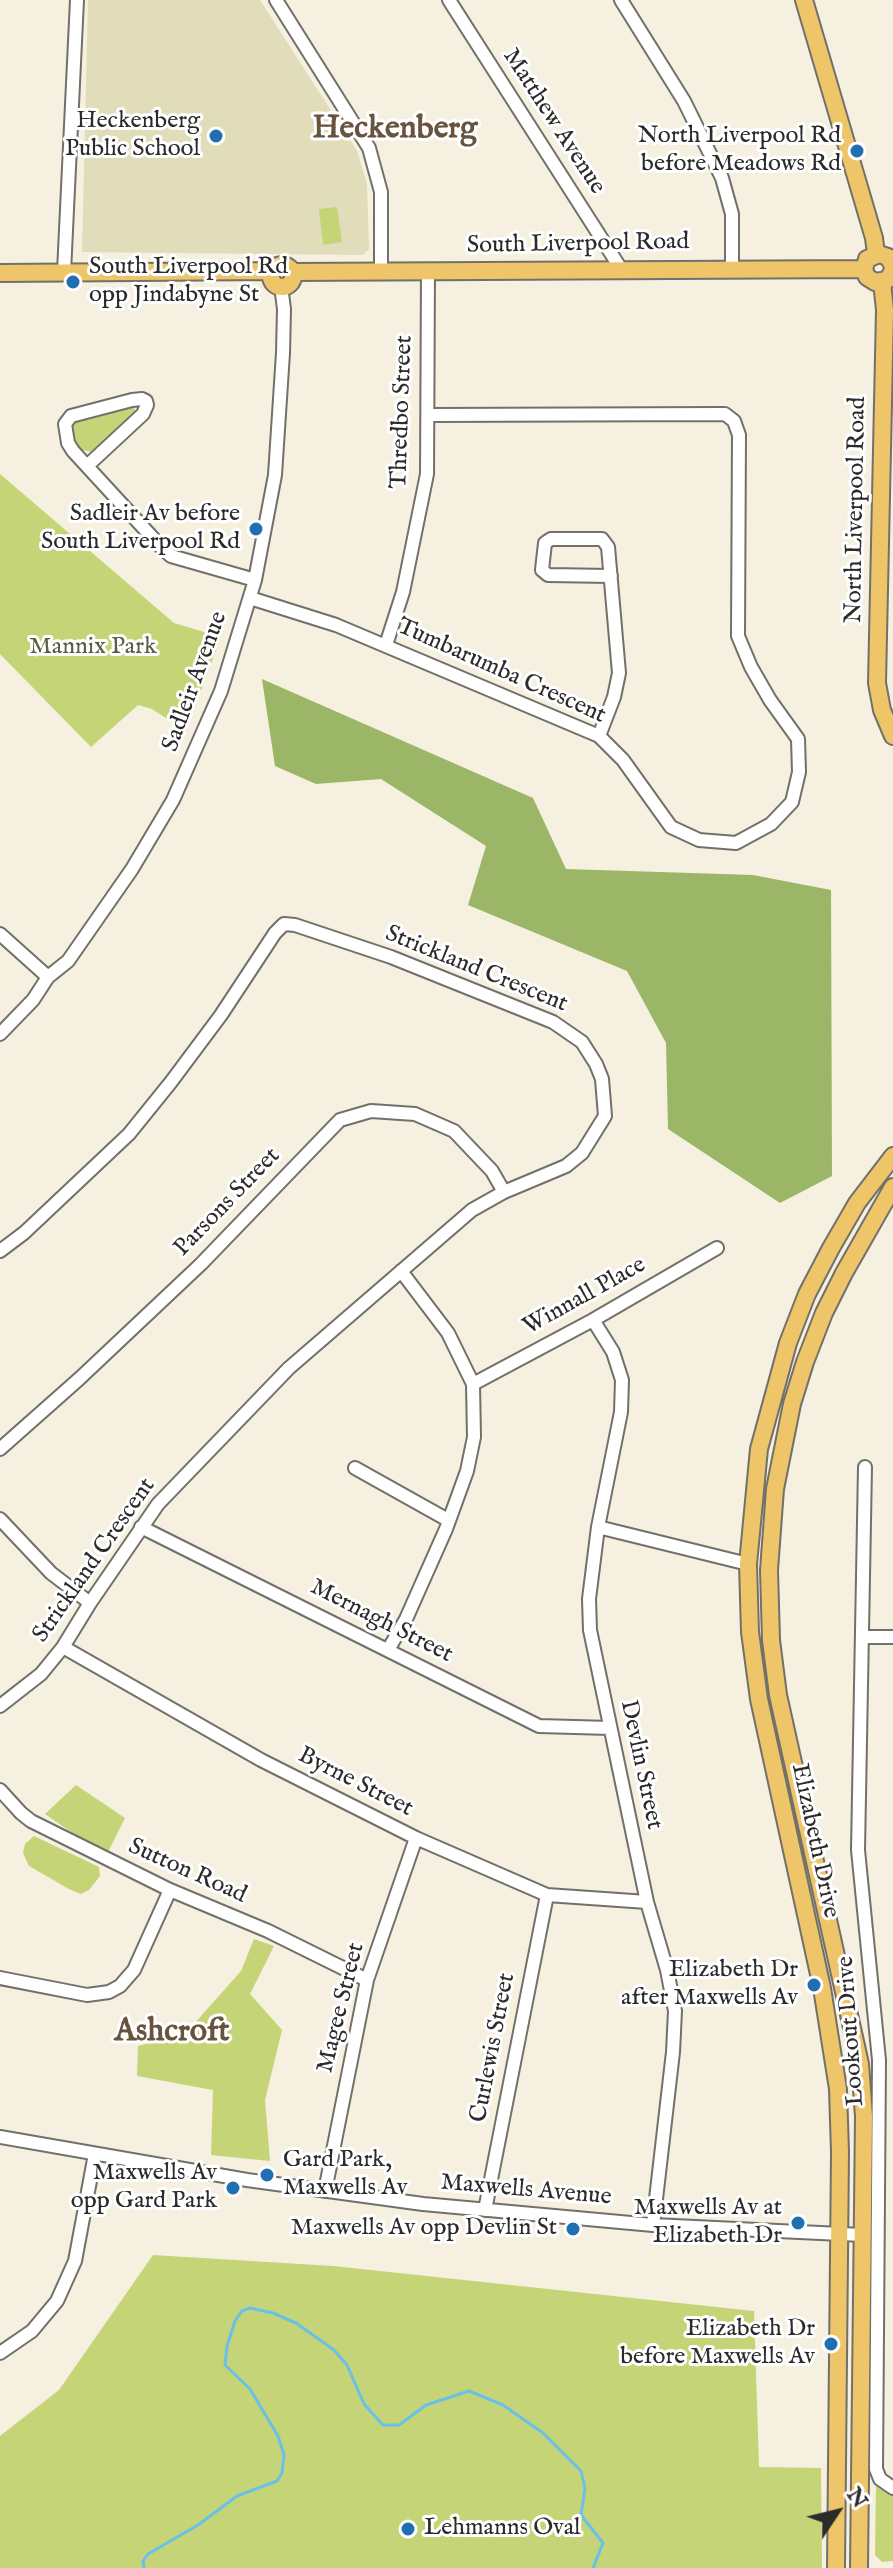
<!DOCTYPE html>
<html>
<head>
<meta charset="utf-8">
<style>
  body { margin:0 }
  #map { position:relative; width:893px; height:2568px; overflow:hidden; background:#f5f0df; font-family:"IM FELL English",serif }
  canvas { display:block }
  .north { position:absolute; left:797px; top:2472px; width:80px; height:80px; -webkit-text-stroke:6px #fff; paint-order:stroke; rotate:55deg; font-size:22px; font-weight:700; line-height:32px; text-align:center; color:#2b2b2b }
  .north::after { content:''; display:block; margin:auto; width:28px; height:36px; background:#2b2b2b; clip-path:polygon(50% 0,100% 100%,50% 72%,0 100%) }
</style>
</head>
<body>
<div id="map">
<canvas width="893" height="2568"></canvas>
<div class="north">N</div>
</div>
<script>
const c = document.querySelector('canvas').getContext('2d');
c.lineJoin = 'round';
function fillPath(path, color) {
  c.fillStyle = color;
  c.fill(path, 'evenodd');
}
function poly(rows) {
  const path = new Path2D();
  for (const r of rows) {
    if (r.length === 3) {
      path.moveTo(r[0] + r[2], r[1]);
      path.arc(r[0], r[1], r[2], 0, 2 * Math.PI);
      continue;
    }
    path.moveTo(r[0], r[1]);
    for (let i = 2; i < r.length; i += 2) path.lineTo(r[i], r[i + 1]);
  }
  return path;
}
function strokePath(path, color, width, dash) {
  c.strokeStyle = color;
  c.lineWidth = width;
  c.lineCap = dash ? 'butt' : 'round';
  c.setLineDash(dash || []);
  c.stroke(path);
}
function drawText(font, color, halo, rows, align = 'center') {
  c.font = font + ' "IM FELL English",serif';
  c.lineWidth = 6;
  c.setLineDash([]);
  c.textBaseline = 'middle';
  c.strokeStyle = halo;
  c.fillStyle = color;
  for (const [text, x, y, turn = 0] of rows) {
    c.save();
    c.translate(x, y);
    c.rotate((+turn || 0) * Math.PI / 180);
    c.textAlign = isNaN(turn) ? turn : align;
    if (halo) c.strokeText(text, 0, 0);
    c.fillText(text, 0, 0);
    c.restore();
  }
}
fillPath(poly([
  [88,0,260,0,357,151,367,184,369,249,363,255,82,252]
]), '#e1dcba');
fillPath(poly([
  [337,207,342,242,323,245,319,209],
  [132,406,135,409,134,414,92,452,78,449,71,437,70,426,73,421],
  [0,474,174,623,221,637,186,731,152,709,138,705,91,747,0,654],
  [76,1785,125,1818,106,1856,45,1814],
  [34,1836,99,1867,100,1876,89,1890,81,1894,69,1889,29,1866,23,1853,25,1844],
  [254,1939,274,1946,250,1994,282,2030,265,2100,270,2161,211,2155,213,2090,137,2076,138,2046,186,2033,241,1971],
  [153,2255,333,2266,754,2311,759,2467,821,2468,822,2568,0,2568,0,2436,59,2390],
  [876,2482,893,2492,893,2561,882,2562,875,2555]
]), '#c5d476');
fillPath(poly([
  [262,679,533,798,566,869,753,875,831,890,832,1176,780,1203,668,1129,666,1043,627,971,468,905,486,846,381,779,316,784,275,766]
]), '#9cb667');
strokePath(poly([
  [144,2568,143,2561,148,2554,198,2525,237,2496,277,2481,282,2473,284,2455,278,2436,250,2389,225,2365,227,2346,235,2321,242,2311,250,2308,273,2313,296,2323,334,2350,347,2365,364,2404,383,2425,399,2425,426,2405,469,2391,503,2405,543,2433,581,2471,585,2488,581,2515,603,2543,593,2568]
]), '#6bc0e8', 3);
const minor = poly([
  [276,0,369,148,381,192,381,271],
  [449,0,621,269],
  [621,0,684,101,722,178,732,214,732,268],
  [64,272,77,0],
  [87,466,143,414,147,405,146,401,142,399,132,400,71,416,65,424,68,443,73,451,163,549,171,556,255,580],
  [250,598,336,625,599,736,623,760,671,827,699,840,736,843,771,824,792,802,799,772,798,739,770,700,751,667,738,636,739,435,734,421,725,414,429,415],
  [386,645,403,592,427,474,428,271],
  [599,736,614,697,619,673,608,547,602,539,551,539,545,543,542,570,548,575,611,576],
  [0,934,48,977],
  [0,1034,33,1000,48,977,68,961,132,869,173,800,221,691,255,580,275,475,283,353,284,309,281,286],
  [0,1251,24,1233,129,1134,171,1082,221,1015,275,933,284,924,295,925,391,957,553,1022,582,1042,596,1064,602,1079,605,1116,582,1153,566,1166,504,1192,472,1210,289,1368,158,1504,90,1603,63,1647,41,1674,0,1706],
  [593,1320,613,1352,622,1380,621,1412,598,1527,589,1599,590,1630,647,1902,667,1970,675,2011,673,2052,653,2225],
  [473,1384,593,1320,717,1248],
  [0,1449,79,1379,201,1264,340,1120,371,1111,415,1114,454,1131,492,1171,504,1192],
  [865,1467,858,1850,879,2060,876,2469,880,2479,893,2488],
  [355,1468,448,1520],
  [0,1519,51,1573,90,1603],
  [141,1527,539,1726,610,1728],
  [598,1527,748,1564],
  [862,1637,893,1637],
  [63,1647,261,1760,416,1838,547,1895,647,1902],
  [388,1650,406,1619,446,1529,467,1471,474,1437,473,1384,448,1333,401,1271],
  [0,1790,21,1813,31,1821,170,1890,268,1931,367,1980],
  [0,1978,87,1995,109,1992,120,1986,134,1970,170,1890],
  [0,2137,247,2180,423,2204,653,2225,862,2235],
  [325,2191,367,1980,416,1838],
  [485,2210,547,1895],
  [0,2353,32,2331,57,2301,75,2261,95,2154]
]);
const major = poly([
  [804,0,874,238,876,254],
  [282,276,11],
  [893,266,888,257,879,254,867,259,864,269,867,277,875,282,887,280,893,271],
  [292,272,864,269],
  [0,273,272,271],
  [882,282,885,310,877,683,882,710,893,736],
  [836,2568,840,2152,838,2089,822,1988,759,1699,750,1632,748,1564,759,1449,788,1343,807,1294,831,1248,857,1203,893,1156],
  [859,2568,864,2116,860,2064,778,1695,771,1640,769,1570,775,1489,792,1404,805,1362,824,1313,844,1273,893,1187]
]);
strokePath(minor, '#72706a', 16);
strokePath(major, '#72706a', 20);
strokePath(minor, '#fff', 12);
strokePath(major, '#eec569', 16);
for (const [x, y, r, color] of [
  [216,136,8,"#1f6fb2"],
  [857,151,8,"#1f6fb2"],
  [73,282,8,"#1f6fb2"],
  [256,529,8,"#1f6fb2"],
  [814,1985,8,"#1f6fb2"],
  [267,2175,8,"#1f6fb2"],
  [233,2188,8,"#1f6fb2"],
  [798,2223,8,"#1f6fb2"],
  [573,2229,8,"#1f6fb2"],
  [831,2344,8,"#1f6fb2"],
  [408,2529,8,"#1f6fb2"]
]) {
  const dot = new Path2D();
  dot.arc(x, y, r, 0, 2 * Math.PI);
  c.fillStyle = color;
  c.fill(dot);
  strokePath(dot, '#fff', 3);
}
drawText('24px', '#2b2b2b', '#fff', [
  ["Heckenberg",200,122],
  ["Public School",200,150],
  ["North Liverpool Rd",841,137],
  ["before Meadows Rd",841,165],
  ["South Liverpool Rd",89,268,"left"],
  ["opp Jindabyne St",89,296,"left"],
  ["Sadleir Av before",240,515],
  ["South Liverpool Rd",240,543],
  ["Elizabeth Dr",798,1971],
  ["after Maxwells Av",798,1999],
  ["Gard Park,",283,2161,"left"],
  ["Maxwells Av",283,2189,"left"],
  ["Maxwells Av",217,2174],
  ["opp Gard Park",217,2202],
  ["Maxwells Av at",782,2209],
  ["Elizabeth Dr",782,2237],
  ["Maxwells Av opp Devlin St",557,2229],
  ["Elizabeth Dr",815,2330],
  ["before Maxwells Av",815,2358],
  ["Lehmanns Oval",424,2529,"left"]
], 'right');
drawText('24px', '#2b2b2b', '#fff', [
  ["Matthew Avenue",553,122,57],
  ["South Liverpool Road",578,245,-1],
  ["Thredbo Street",403,412,-88],
  ["North Liverpool Road",857,510,-89],
  ["Tumbarumba Crescent",501,672,24],
  ["Sadleir Avenue",196,682,-70],
  ["Strickland Crescent",476,970,22],
  ["Parsons Street",228,1203,-46],
  ["Winnall Place",585,1297,-29],
  ["Strickland Crescent",95,1561,-55],
  ["Mernagh Street",381,1622,27],
  ["Devlin Street",640,1765,78],
  ["Byrne Street",355,1783,27],
  ["Elizabeth Drive",814,1841,78],
  ["Sutton Road",187,1872,24],
  ["Magee Street",342,2008,-76],
  ["Lookout Drive",852,2031,-94],
  ["Curlewis Street",494,2048,-79],
  ["Maxwells Avenue",526,2191,5]
]);
drawText('24px', '#595e42', '#fff', [
  ["Mannix Park",93,648]
]);
drawText('bold 32px', '#68533e', '#fff', [
  ["Heckenberg",395,130],
  ["Ashcroft",172,2033]
]);
</script>
</body>
</html>
